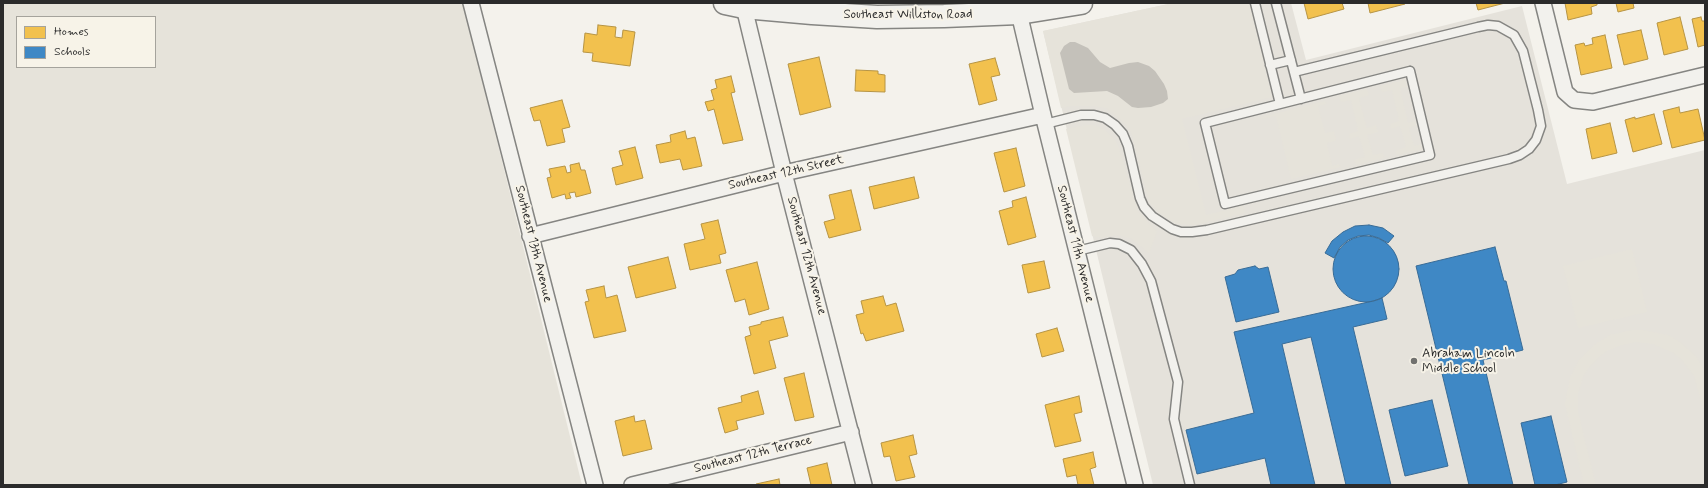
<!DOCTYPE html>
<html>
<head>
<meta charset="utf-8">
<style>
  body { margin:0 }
  #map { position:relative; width:1708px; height:488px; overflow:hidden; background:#f4f2ec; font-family:Mynerve,sans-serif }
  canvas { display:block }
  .frame { position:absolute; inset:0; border:4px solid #2b2b2b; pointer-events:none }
  .legend { position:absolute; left:16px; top:16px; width:140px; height:52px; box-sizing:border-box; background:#f7f3e8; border:1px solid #a5a39c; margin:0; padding:5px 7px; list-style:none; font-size:12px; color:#2b2b2b }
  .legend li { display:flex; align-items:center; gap:8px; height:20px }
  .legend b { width:20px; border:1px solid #a5a39c }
</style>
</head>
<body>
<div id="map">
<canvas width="1708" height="488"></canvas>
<div class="frame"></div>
<ul class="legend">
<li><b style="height:11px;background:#f2c14e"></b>Homes</li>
<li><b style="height:11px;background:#3f88c5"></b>Schools</li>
</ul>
</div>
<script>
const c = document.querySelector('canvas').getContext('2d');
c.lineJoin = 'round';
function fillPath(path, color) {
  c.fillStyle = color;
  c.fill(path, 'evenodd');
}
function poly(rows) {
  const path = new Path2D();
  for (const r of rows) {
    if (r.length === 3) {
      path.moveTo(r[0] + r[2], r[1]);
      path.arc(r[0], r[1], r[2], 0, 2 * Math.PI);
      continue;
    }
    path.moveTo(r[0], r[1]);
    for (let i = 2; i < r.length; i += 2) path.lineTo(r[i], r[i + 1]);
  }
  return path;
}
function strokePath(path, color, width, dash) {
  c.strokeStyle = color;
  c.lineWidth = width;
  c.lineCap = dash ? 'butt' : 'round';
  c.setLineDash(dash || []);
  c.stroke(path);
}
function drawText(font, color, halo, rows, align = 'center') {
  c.font = font + ' Mynerve,sans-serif';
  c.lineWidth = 4;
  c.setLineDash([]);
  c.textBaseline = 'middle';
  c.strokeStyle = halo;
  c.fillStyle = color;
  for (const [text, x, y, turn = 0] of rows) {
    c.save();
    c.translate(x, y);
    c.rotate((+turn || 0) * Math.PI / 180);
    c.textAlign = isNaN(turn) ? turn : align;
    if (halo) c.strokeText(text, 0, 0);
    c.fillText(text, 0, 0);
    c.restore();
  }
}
fillPath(poly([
  [1173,3,1291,3,1306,60,1522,6,1567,184,1705,150,1705,485,1153,485,1043,31]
]), '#e5e2db');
fillPath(poly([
  [3,3,463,3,582,485,3,485],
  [17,17,155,17,155,67,17,67],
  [1173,3,1249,3,1272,97,1182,119,1206,215,1243,206,1245,213,1195,225,1177,224,1163,216,1152,206,1148,198,1132,135,1127,126,1116,116,1106,108,1094,106,1071,106,1061,108,1043,31],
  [1405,80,1407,87,1400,88,1408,123,1415,121,1417,125,1409,128,1414,146,1421,144,1423,149,1397,155,1395,151,1406,147,1400,126,1391,129,1390,124,1399,121,1392,90,1382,92,1380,86],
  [1367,89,1369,95,1359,98,1367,128,1376,125,1378,132,1367,135,1373,155,1383,153,1384,158,1356,165,1354,160,1365,157,1359,136,1350,139,1349,134,1358,131,1351,100,1341,102,1339,96],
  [1325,101,1327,104,1318,106,1325,133,1334,131,1336,141,1327,143,1332,166,1339,164,1341,167,1291,179,1276,116,1261,119,1259,118],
  [1086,125,1094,125,1105,130,1115,140,1119,148,1138,211,1157,232,1149,253,1130,238,1118,235,1101,238,1092,236,1066,129],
  [1632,249,1647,312,1578,328,1563,266],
  [1632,330,1643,330,1668,335,1680,342,1696,356,1705,371,1705,416,1694,376,1681,359,1672,352,1653,344,1637,342,1621,345,1607,351,1600,356,1588,369,1583,377,1578,394,1578,412,1596,485,1584,485,1565,404,1570,377,1579,360,1594,345,1610,335]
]), '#e6e3da');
fillPath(poly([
  [1070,42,1075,42,1088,48,1100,62,1110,68,1129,63,1138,62,1149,66,1155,71,1164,84,1167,91,1168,99,1163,103,1151,107,1138,108,1132,107,1118,96,1107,91,1074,93,1069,89,1060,53,1064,46]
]), '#c4c1ba');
const homes = poly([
  [1304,3,1342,3,1344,9,1308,19,1304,3],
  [1368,3,1405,3,1405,4,1370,13,1368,3],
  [1476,3,1505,3,1478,10,1476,3],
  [1565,3,1597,3,1597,5,1591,7,1592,14,1568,20,1565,3],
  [1616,3,1633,3,1634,8,1618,12,1616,3],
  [1680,17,1688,49,1664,55,1657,23,1680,17],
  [1701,17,1702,21,1705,21,1705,45,1698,47,1692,19,1701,17],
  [598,25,616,27,615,37,622,38,623,30,635,32,630,66,592,61,593,53,583,52,585,33,597,35,598,25],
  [1641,30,1648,59,1624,65,1617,35,1641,30],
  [1605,35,1612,68,1581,75,1575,45,1584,43,1585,46,1593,44,1592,38,1605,35],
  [819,57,831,107,800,115,788,64,819,57],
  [995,58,1000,75,991,77,997,100,979,105,969,64,995,58],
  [856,70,878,71,878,74,885,75,885,92,855,91,856,70],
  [731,76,735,92,731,93,743,140,723,144,714,109,708,111,705,102,714,100,711,90,717,88,715,80,731,76],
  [562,100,570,127,562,129,565,142,547,146,540,120,534,121,530,108,562,100],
  [1679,107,1680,113,1698,109,1705,140,1672,148,1663,111,1679,107],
  [1654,114,1662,144,1633,152,1625,120,1635,117,1635,119,1654,114],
  [1610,123,1617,153,1592,159,1586,129,1610,123],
  [685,131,687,139,695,137,702,166,683,170,680,159,660,163,656,145,671,142,670,135,685,131],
  [635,147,643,178,616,185,612,168,623,165,619,151,635,147],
  [1016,148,1025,186,1004,192,994,153,1016,148],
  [579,163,581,170,585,170,591,193,576,197,575,192,569,193,571,198,566,199,565,194,552,198,547,178,551,177,549,169,565,166,567,173,571,172,570,165,579,163],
  [914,177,919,198,874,209,869,187,914,177],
  [851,190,861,230,829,238,824,222,835,219,829,195,851,190],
  [1026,197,1036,237,1008,245,999,211,1013,207,1012,201,1026,197],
  [718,220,726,253,719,255,721,263,690,270,684,244,705,239,701,224,718,220],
  [668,257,676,288,636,298,628,267,668,257],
  [1044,261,1050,288,1028,293,1022,265,1044,261],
  [757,262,769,309,749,315,745,299,735,302,726,270,757,262],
  [604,286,606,298,617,295,626,331,594,338,585,302,589,301,586,290,604,286],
  [883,296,886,306,896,303,904,331,866,341,863,333,861,334,856,315,864,313,861,301,883,296],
  [783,317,788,336,769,341,776,368,754,374,745,337,751,335,749,327,761,324,761,322,783,317],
  [1057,328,1064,351,1042,357,1036,334,1057,328],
  [804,373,814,417,795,421,784,378,804,373],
  [758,391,764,414,736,421,738,429,725,433,718,408,742,402,741,396,758,391],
  [1079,396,1082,412,1074,414,1081,441,1055,447,1045,405,1079,396],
  [634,416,635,422,645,420,652,449,623,456,615,421,634,416],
  [913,435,917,454,909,456,915,477,896,481,890,456,884,457,881,443,913,435],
  [1093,452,1096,467,1090,469,1094,485,1078,485,1076,475,1067,477,1063,459,1093,452],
  [827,463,832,485,811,485,807,468,827,463],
  [779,479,780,485,756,485,756,484,779,479]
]);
fillPath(homes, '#f2c14e');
strokePath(homes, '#b69444', 1);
const schools = poly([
  [1369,225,1383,228,1394,236,1388,243,1379,238,1369,235,1358,236,1348,240,1340,247,1334,258,1325,253,1332,241,1343,232,1355,226,1369,225],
  [1366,269,33],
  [1495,247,1504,281,1506,281,1523,350,1483,360,1513,485,1469,485,1416,266,1495,247],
  [1255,266,1259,269,1268,267,1279,312,1236,322,1225,277,1235,274,1238,270,1255,266],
  [1382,298,1387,319,1353,327,1391,485,1346,485,1311,337,1282,344,1315,485,1271,485,1265,458,1197,474,1186,430,1254,413,1234,332,1373,301,1382,298],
  [1432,400,1448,466,1405,476,1389,410,1432,400],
  [1551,416,1567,482,1555,485,1535,485,1521,423,1551,416]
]);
fillPath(schools, '#3f88c5');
strokePath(schools, '#396c97', 1);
const lane = poly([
  [1255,3,1280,104],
  [1276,3,1301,99],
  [1270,65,1291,60],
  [1410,71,1430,155,1225,204,1205,123,1410,71],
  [1045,124,1081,115,1094,115,1105,118,1115,125,1123,134,1128,146,1140,198,1144,207,1152,216,1172,229,1181,232,1192,232,1207,230,1509,159,1520,155,1529,149,1536,140,1541,126,1538,110,1523,51,1514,35,1498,26,1488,25,1478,27,1294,72],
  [1077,251,1110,243,1119,244,1131,250,1142,264,1151,281,1178,382,1174,419,1190,485]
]);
const street = poly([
  [471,3,595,485],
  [743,3,784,173,864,485],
  [1543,3,1565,92,1574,100,1593,102,1705,75],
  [1015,4,1019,13,1043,115,1135,485],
  [530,236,784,173,1043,115],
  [632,485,851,432]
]);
const highway = poly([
  [725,3,744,7,812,13,877,17,944,16,1019,13,1081,3]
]);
strokePath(lane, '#858582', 11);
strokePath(street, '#858582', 18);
strokePath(highway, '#858582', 25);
strokePath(lane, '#f2f1ed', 8);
strokePath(street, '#f2f1ed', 15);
strokePath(highway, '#f2f1ed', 22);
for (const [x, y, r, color] of [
  [1414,361,4,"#71716f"]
]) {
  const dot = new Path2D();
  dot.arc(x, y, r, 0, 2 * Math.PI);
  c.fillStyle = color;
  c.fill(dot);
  strokePath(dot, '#f7f3e8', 1.5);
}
drawText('13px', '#2b2b2b', '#f7f3e8', [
  ["Southeast Williston Road",908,15],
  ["Southeast 12th Street",786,173,-13],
  ["Southeast 13th Avenue",533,244,76],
  ["Southeast 11th Avenue",1075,244,76],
  ["Southeast 12th Avenue",806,256,75],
  ["Southeast 12th Terrace",753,455,-14]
]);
drawText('13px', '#2b2b2b', '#f7f3e8', [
  ["Abraham Lincoln",1422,354],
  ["Middle School",1422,369]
], 'left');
</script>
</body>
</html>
